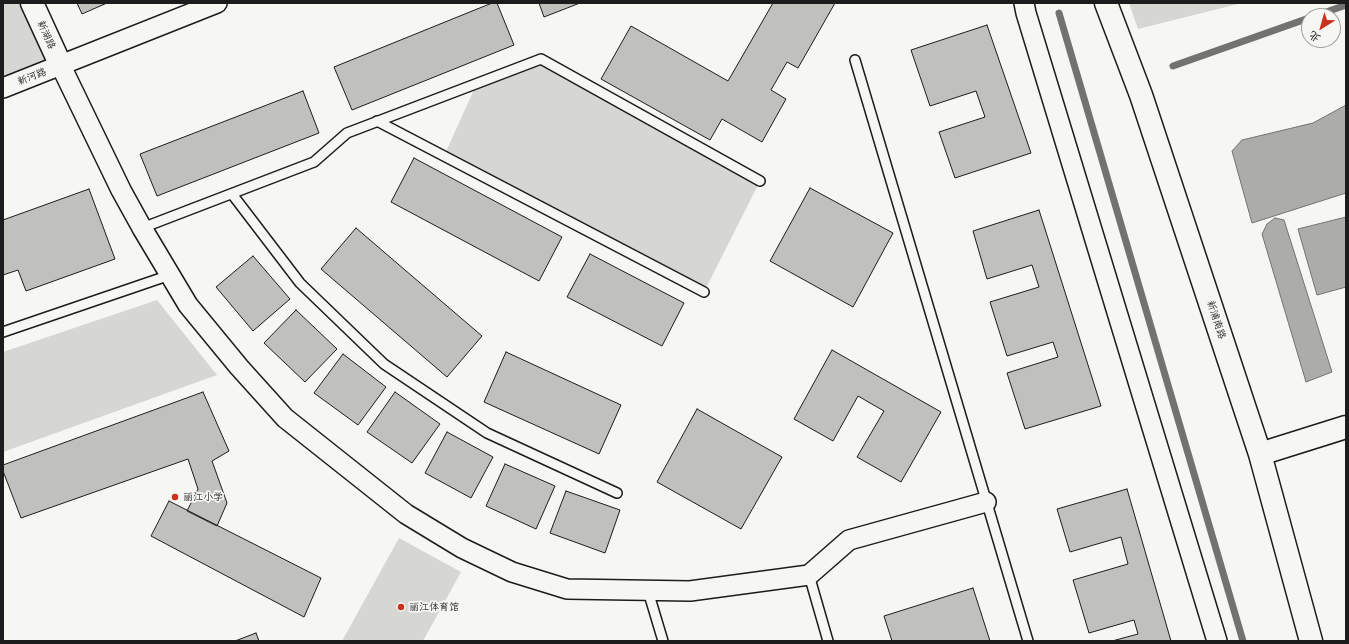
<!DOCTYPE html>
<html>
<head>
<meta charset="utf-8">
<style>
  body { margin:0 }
  #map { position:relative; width:1349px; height:644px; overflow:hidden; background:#f6f6f2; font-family:"Playpen Sans","LXGW WenKai TC",sans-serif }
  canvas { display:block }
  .frame { position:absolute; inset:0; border:4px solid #1c1c1c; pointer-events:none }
  .north { position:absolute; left:1301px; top:8px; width:40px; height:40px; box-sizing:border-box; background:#f6f6f2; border:1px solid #9f9f9c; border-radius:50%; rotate:217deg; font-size:11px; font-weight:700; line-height:16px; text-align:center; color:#1c1c1c }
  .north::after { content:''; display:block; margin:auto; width:14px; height:18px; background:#c8321e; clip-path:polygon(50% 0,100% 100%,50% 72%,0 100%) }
</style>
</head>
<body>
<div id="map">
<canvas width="1349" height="644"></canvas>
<div class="frame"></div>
<div class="north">北</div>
</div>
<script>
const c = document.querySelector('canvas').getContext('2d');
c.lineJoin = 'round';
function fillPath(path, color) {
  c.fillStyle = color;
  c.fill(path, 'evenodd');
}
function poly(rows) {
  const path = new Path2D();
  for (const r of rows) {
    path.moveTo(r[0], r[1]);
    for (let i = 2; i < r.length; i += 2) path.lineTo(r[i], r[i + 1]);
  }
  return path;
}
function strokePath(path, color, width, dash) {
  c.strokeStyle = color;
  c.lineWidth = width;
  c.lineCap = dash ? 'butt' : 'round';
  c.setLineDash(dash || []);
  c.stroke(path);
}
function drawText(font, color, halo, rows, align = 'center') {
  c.font = font + ' "Playpen Sans","LXGW WenKai TC",sans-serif';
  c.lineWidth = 3.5;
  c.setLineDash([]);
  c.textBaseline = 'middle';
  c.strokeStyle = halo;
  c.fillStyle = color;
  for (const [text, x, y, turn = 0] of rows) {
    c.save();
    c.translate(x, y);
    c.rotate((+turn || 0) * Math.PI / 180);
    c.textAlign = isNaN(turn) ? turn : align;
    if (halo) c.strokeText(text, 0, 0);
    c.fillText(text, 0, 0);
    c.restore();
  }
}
fillPath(poly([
  [3,3,32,3,61,66,3,89],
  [1129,3,1242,3,1138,29],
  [541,59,760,181,704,292,444,156,477,83],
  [157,300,217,375,3,452,3,352],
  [399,538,461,572,423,641,342,641]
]), '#d6d6d2');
const water = poly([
  [1346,105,1346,193,1252,223,1232,151,1242,140,1313,123,1346,105],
  [1346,217,1346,287,1317,295,1298,229,1346,217],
  [1275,218,1284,220,1332,372,1306,382,1262,234,1267,224,1275,218]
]);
fillPath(water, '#acaca9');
strokePath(water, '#727271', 1);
strokePath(poly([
  [1059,13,1243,641],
  [1315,16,1346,5],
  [1173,66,1309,18]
]), '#727271', 7);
const building = poly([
  [77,3,107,3,82,14,77,3],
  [492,3,497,3,514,45,352,110,334,67,492,3],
  [539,3,580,3,544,17,539,3],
  [773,3,835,3,798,68,787,62,771,90,786,99,762,142,722,119,710,140,601,79,631,26,728,81,773,3],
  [987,25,1031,153,955,178,939,132,985,117,976,91,930,106,911,50,987,25],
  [303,91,319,133,157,196,140,154,303,91],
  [414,158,562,237,539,281,391,202,414,158],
  [810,188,893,233,853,307,770,261,810,188],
  [89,189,115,259,26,291,18,270,3,275,3,220,89,189],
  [1039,210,1101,406,1025,429,1007,373,1058,357,1053,342,1007,356,990,302,1039,287,1032,265,987,279,973,231,1039,210],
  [356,228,482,336,447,377,321,269,356,228],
  [590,254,684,303,662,346,567,297,590,254],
  [253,256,290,299,253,331,216,287,253,256],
  [296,310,337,349,305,382,264,343,296,310],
  [832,350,941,412,901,482,857,457,884,411,858,396,833,441,794,419,832,350],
  [506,352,621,405,599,454,484,402,506,352],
  [343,354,386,387,358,425,314,393,343,354],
  [203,392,229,451,212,461,227,503,217,526,187,511,198,489,188,459,21,518,3,471,3,465,203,392],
  [395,392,440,424,412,463,367,432,395,392],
  [697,409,782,457,741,529,657,482,697,409],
  [447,432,493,457,471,498,425,473,447,432],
  [505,464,555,486,536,529,486,506,505,464],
  [1127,489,1171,641,1112,641,1138,634,1134,620,1089,633,1073,580,1128,564,1121,537,1070,552,1057,509,1127,489],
  [566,491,620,510,605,553,550,533,566,491],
  [169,501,321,578,304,617,151,536,169,501],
  [973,588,990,641,892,641,884,616,973,588],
  [256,633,259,641,235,641,256,633]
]);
fillPath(building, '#c0c0bd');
strokePath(building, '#1c1c1c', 1);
const service = poly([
  [855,60,1028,641],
  [377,121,704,292],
  [232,194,300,283,384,364,487,433,617,493],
  [142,228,314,162,347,133,541,59,760,181],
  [3,332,170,275],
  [809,575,828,641],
  [648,591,663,641]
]);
const minor = poly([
  [1024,3,1026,13,1217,641],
  [61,66,121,190,142,228,188,305,239,367,285,418,406,514,462,548,512,572,567,589,690,591,809,575,849,540,986,502],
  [3,88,217,3]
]);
const tertiary = poly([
  [32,3,61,66],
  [1106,3,1141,95,1260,454,1311,641],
  [1260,454,1346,427]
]);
strokePath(service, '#1c1c1c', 12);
strokePath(minor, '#1c1c1c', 22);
strokePath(tertiary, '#1c1c1c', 25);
strokePath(service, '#f6f6f2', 9);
strokePath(minor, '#f6f6f2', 19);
strokePath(tertiary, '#f6f6f2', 22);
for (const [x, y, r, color] of [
  [175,497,4,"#c8321e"],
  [401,607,4,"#c8321e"]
]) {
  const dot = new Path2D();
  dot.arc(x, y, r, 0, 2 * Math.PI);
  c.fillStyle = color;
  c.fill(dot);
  strokePath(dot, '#f6f6f2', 1.5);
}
drawText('10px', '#1c1c1c', '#f6f6f2', [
  ["新湖路",46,35,65],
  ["新河路",32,77,-21],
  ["新浦南路",1216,320,72]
]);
drawText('10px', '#1c1c1c', '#f6f6f2', [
  ["丽江小学",183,497],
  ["丽江体育馆",409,607]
], 'left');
</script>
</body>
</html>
